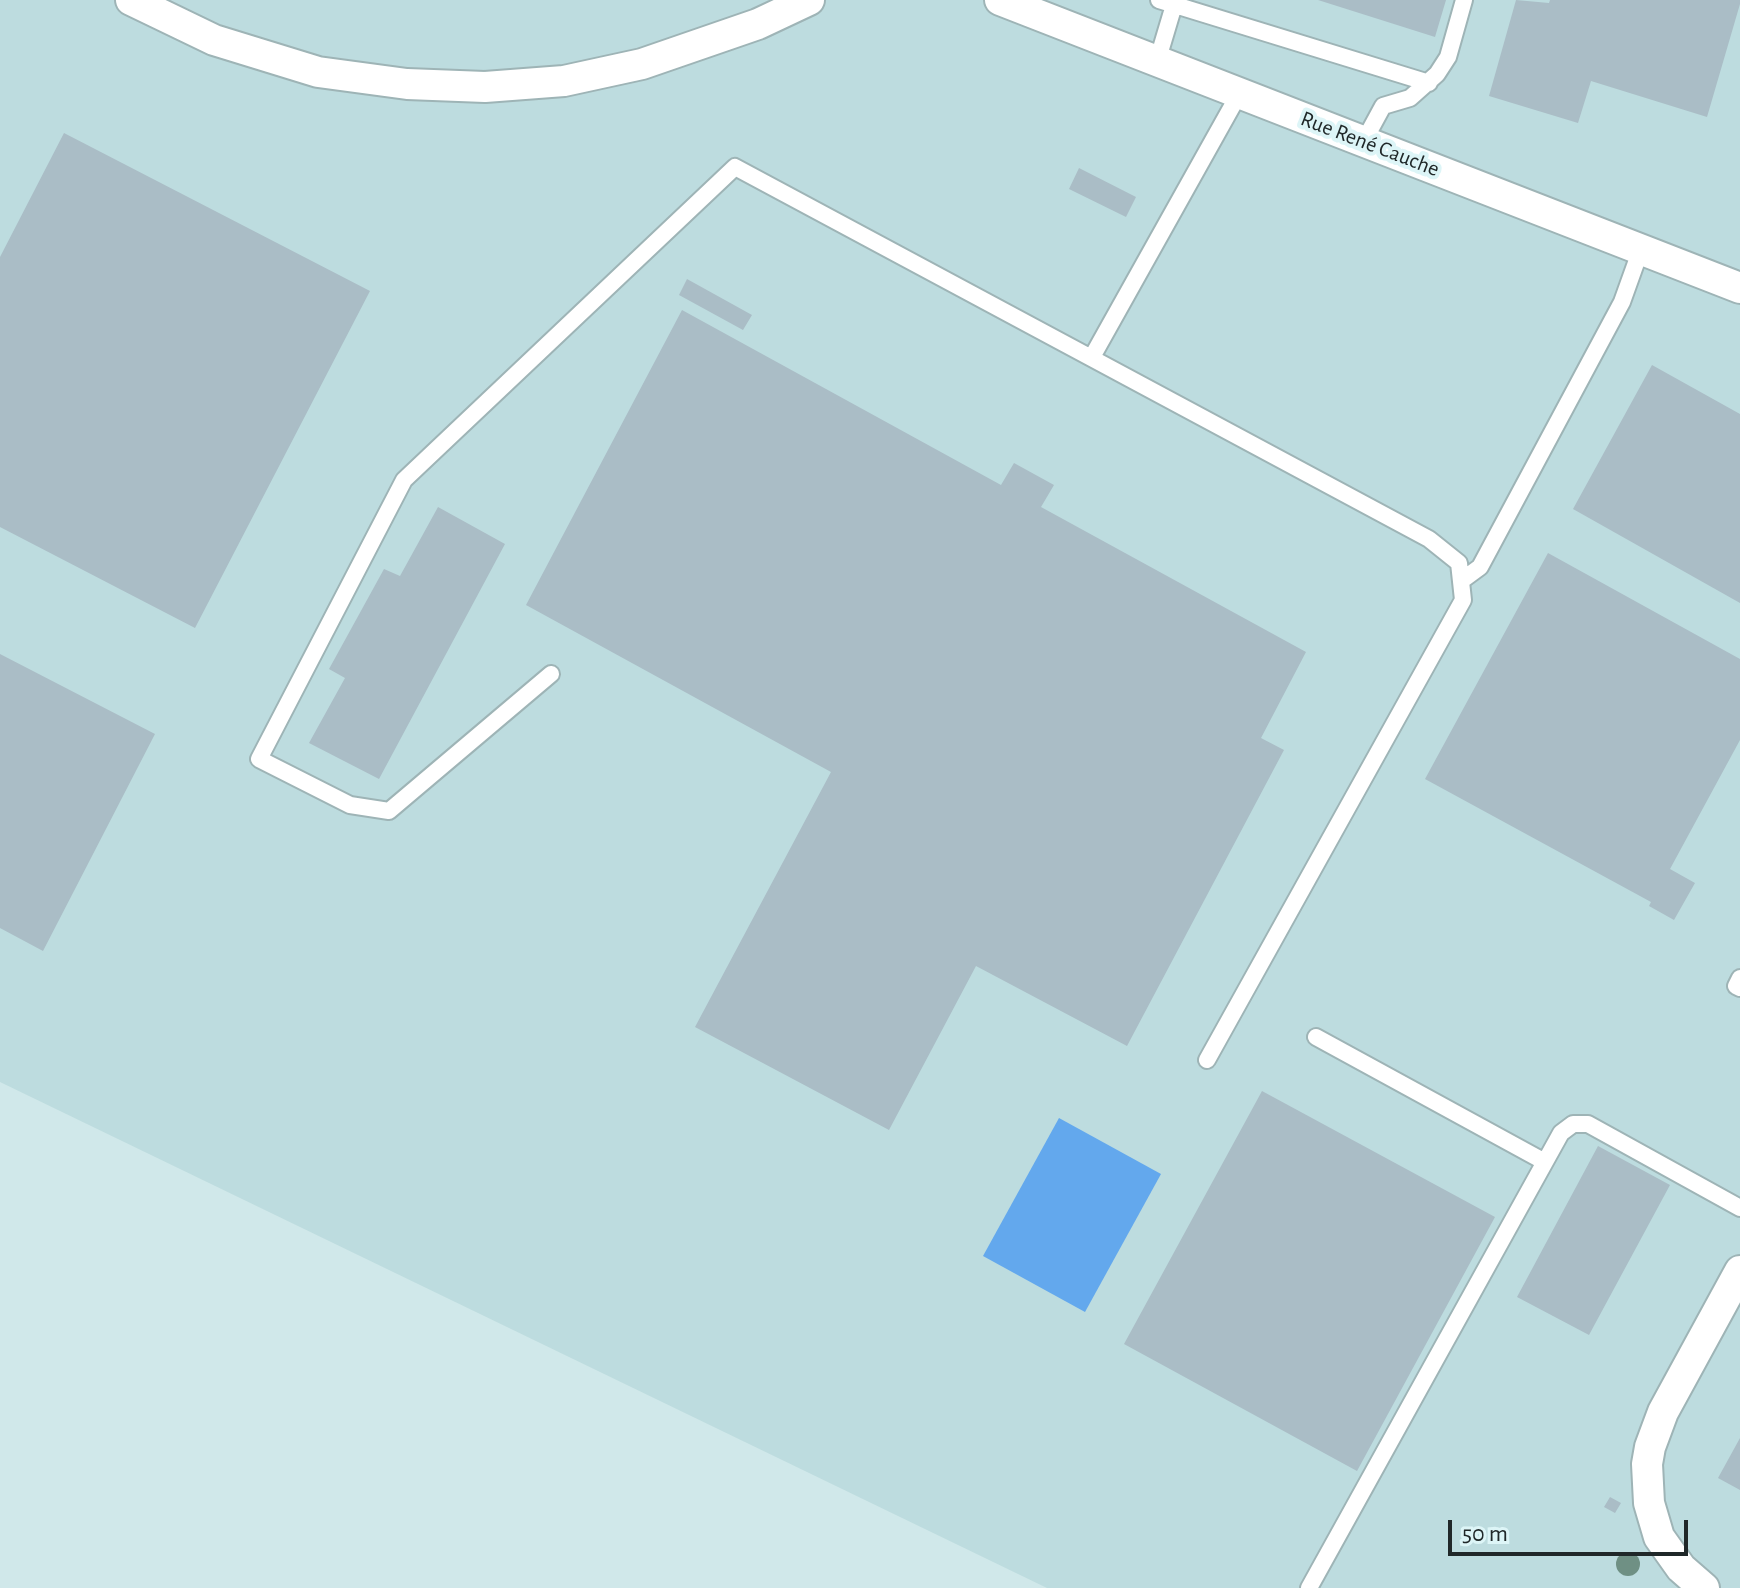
<!DOCTYPE html>
<html>
<head>
<meta charset="utf-8">
<style>
  body { margin:0 }
  #map { position:relative; width:1740px; height:1588px; overflow:hidden; background:#d0e8ea; font-family:"Alegreya Sans",sans-serif }
  canvas { display:block }
  .scale { position:absolute; left:1448px; top:1520px; width:240px; height:36px; box-sizing:border-box; border:4px solid #202829; border-top:0; padding-left:10px; font-size:24px; line-height:28px; white-space:nowrap; color:#202829; -webkit-text-stroke:6px #ddf5f7; paint-order:stroke }
</style>
</head>
<body>
<div id="map">
<canvas width="1740" height="1588"></canvas>
<div class="scale">50 m</div>
</div>
<script>
const c = document.querySelector('canvas').getContext('2d');
c.lineJoin = 'round';
function fillPath(path, color) {
  c.fillStyle = color;
  c.fill(path, 'evenodd');
}
function poly(rows) {
  const path = new Path2D();
  for (const r of rows) {
    path.moveTo(r[0], r[1]);
    for (let i = 2; i < r.length; i += 2) path.lineTo(r[i], r[i + 1]);
  }
  return path;
}
function strokePath(path, color, width, dash) {
  c.strokeStyle = color;
  c.lineWidth = width;
  c.lineCap = dash ? 'butt' : 'round';
  c.setLineDash(dash || []);
  c.stroke(path);
}
function drawText(font, color, halo, rows, align = 'center') {
  c.font = font + ' "Alegreya Sans",sans-serif';
  c.lineWidth = 8;
  c.setLineDash([]);
  c.textBaseline = 'middle';
  c.strokeStyle = halo;
  c.fillStyle = color;
  for (const [text, x, y, turn = 0] of rows) {
    c.save();
    c.translate(x, y);
    c.rotate((+turn || 0) * Math.PI / 180);
    c.textAlign = isNaN(turn) ? turn : align;
    if (halo) c.strokeText(text, 0, 0);
    c.fillText(text, 0, 0);
    c.restore();
  }
}
fillPath(poly([
  [0,0,1740,0,1740,1588,1047,1588,0,1082]
]), '#bddcdf');
fillPath(poly([
  [1059,1118,1161,1174,1085,1312,983,1256]
]), '#63a8ed');
fillPath(poly([
  [1318,0,1446,0,1435,37],
  [1516,0,1549,3,1550,0,1740,0,1740,4,1707,117,1591,81,1578,123,1489,96],
  [64,133,370,291,195,628,0,527,0,257],
  [1079,168,1136,197,1126,217,1069,189],
  [687,279,752,315,743,330,679,295],
  [682,310,1001,485,1014,463,1054,485,1041,507,1306,652,1261,738,1284,750,1127,1046,976,966,889,1130,695,1027,831,772,526,605],
  [1652,365,1740,414,1740,603,1573,509],
  [438,507,505,544,379,779,309,743,345,678,329,669,384,569,400,576],
  [1548,553,1740,659,1740,740,1670,869,1695,883,1674,920,1649,906,1651,902,1425,779],
  [0,654,155,734,43,951,0,928],
  [1262,1091,1495,1217,1357,1471,1124,1344],
  [1598,1146,1670,1185,1589,1335,1517,1297],
  [1740,1438,1740,1490,1718,1478],
  [1610,1497,1621,1503,1615,1513,1604,1507]
]), '#aabdc6');
const lane = poly([
  [1159,0,1429,83],
  [1157,62,1174,5],
  [1364,141,1383,106,1410,98,1437,74,1448,57,1464,0],
  [1092,357,1239,94],
  [1461,581,1480,567,1622,302,1641,249],
  [551,674,389,811,350,805,259,759,404,480,735,167,1429,539,1459,563,1463,600,1207,1060],
  [1740,978,1736,986,1740,988],
  [1316,1037,1545,1162],
  [1309,1588,1561,1133,1573,1124,1588,1124,1740,1208]
]);
const street = poly([
  [131,0,214,40,318,72,407,84,485,87,564,81,642,64,758,24,809,0],
  [1000,0,1740,288],
  [1704,1588,1681,1568,1659,1537,1649,1503,1647,1464,1650,1447,1663,1412,1740,1271]
]);
strokePath(lane, '#9eb4b6', 20);
strokePath(street, '#9eb4b6', 34);
strokePath(lane, '#fff', 16);
strokePath(street, '#fff', 30);
c.fillStyle = '#6f9084';
for (const [x, y] of [
  [1628,1564]
]) {
  c.beginPath();
  c.arc(x, y, 12, 0, 2 * Math.PI);
  c.fill();
}
drawText('22px', '#202829', '#ddf5f7', [
  ["Rue René Cauche",1370,144,21]
]);
</script>
</body>
</html>
